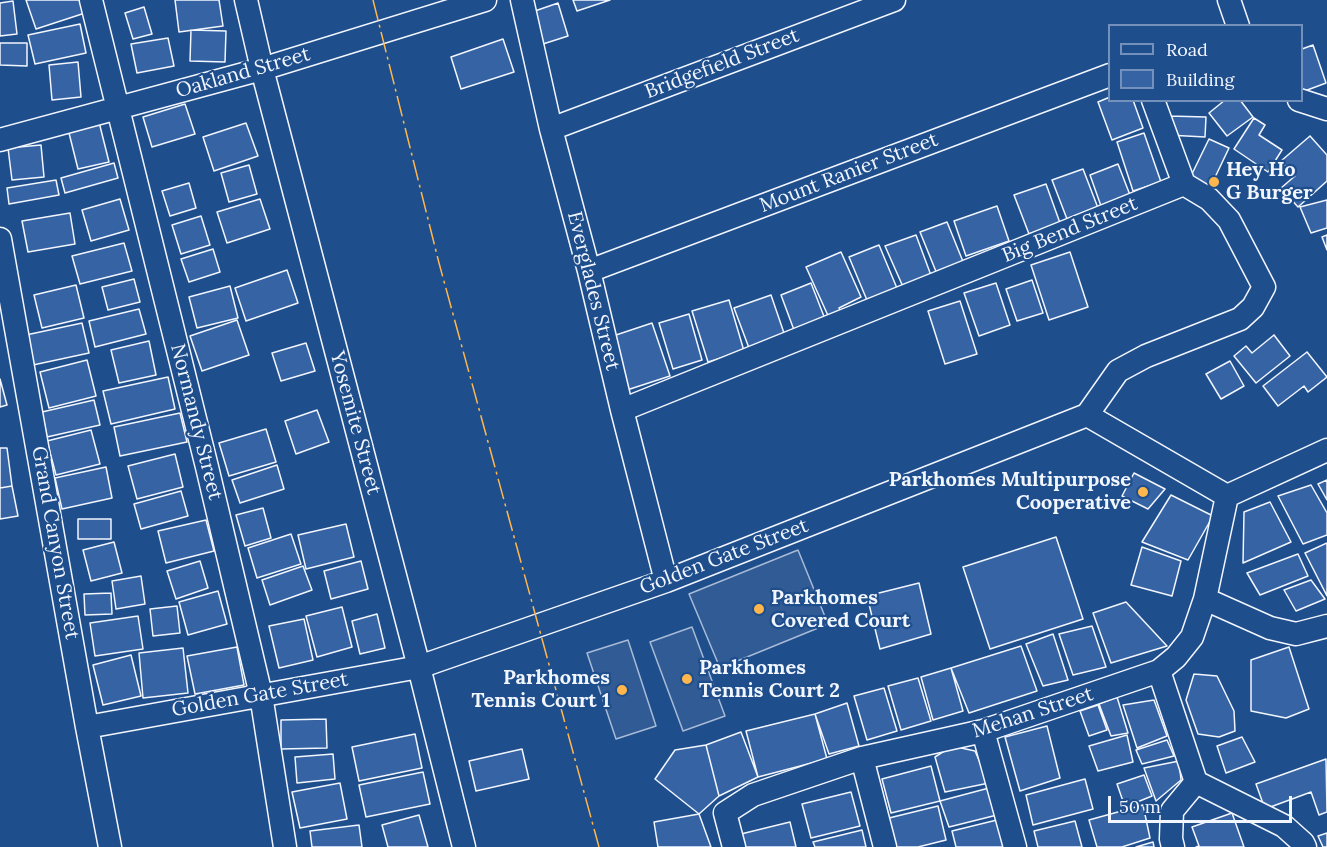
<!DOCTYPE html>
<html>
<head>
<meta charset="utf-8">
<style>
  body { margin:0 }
  #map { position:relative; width:1327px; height:847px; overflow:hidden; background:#1f4e8c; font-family:Lora,serif }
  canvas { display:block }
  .legend { position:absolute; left:1108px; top:24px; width:195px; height:78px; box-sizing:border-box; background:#1f4e8c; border:2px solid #7391ba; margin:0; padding:8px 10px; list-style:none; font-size:18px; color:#f2f6ff }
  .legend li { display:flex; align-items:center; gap:12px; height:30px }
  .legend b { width:30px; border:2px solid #7391ba }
  .scale { position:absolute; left:1108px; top:796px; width:184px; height:27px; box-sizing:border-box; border:3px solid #f2f6ff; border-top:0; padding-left:8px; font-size:18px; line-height:21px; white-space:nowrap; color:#f2f6ff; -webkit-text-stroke:4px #1f4e8c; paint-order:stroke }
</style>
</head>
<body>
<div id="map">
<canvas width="1327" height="847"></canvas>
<ul class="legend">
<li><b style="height:8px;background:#1f4e8c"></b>Road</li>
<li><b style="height:16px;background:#3563a3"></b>Building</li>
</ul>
<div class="scale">50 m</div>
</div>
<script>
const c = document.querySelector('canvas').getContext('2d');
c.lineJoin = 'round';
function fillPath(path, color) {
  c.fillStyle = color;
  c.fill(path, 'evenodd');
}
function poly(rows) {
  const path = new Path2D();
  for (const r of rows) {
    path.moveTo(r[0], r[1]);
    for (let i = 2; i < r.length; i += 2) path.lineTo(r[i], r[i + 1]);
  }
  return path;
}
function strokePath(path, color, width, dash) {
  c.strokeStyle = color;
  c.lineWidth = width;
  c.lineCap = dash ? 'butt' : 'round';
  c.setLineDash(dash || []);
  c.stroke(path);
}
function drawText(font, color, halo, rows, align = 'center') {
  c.font = font + ' Lora,serif';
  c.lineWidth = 4.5;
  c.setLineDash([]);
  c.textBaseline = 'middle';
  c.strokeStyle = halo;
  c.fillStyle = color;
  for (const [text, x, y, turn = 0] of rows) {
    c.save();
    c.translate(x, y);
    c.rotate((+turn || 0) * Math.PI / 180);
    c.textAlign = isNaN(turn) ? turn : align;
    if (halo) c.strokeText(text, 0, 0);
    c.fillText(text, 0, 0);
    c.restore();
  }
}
const built = poly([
  [798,550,828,624,720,668,689,594,798,550],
  [692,627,725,716,683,731,650,642,692,627],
  [628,640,656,726,616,739,587,653,628,640]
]);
fillPath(built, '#305b95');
strokePath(built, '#a8bbd7', 1.5);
const building = poly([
  [26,0,81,0,85,13,36,29,26,0],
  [175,0,219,0,223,26,179,32,175,0],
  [573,0,610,0,577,11,573,0],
  [13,1,17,34,0,36,0,3,13,1],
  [558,3,568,36,543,44,532,12,558,3],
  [144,7,152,34,133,39,125,13,144,7],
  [80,24,86,53,35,64,28,35,80,24],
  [191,30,226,31,225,62,190,61,191,30],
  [168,38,174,66,137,73,131,44,168,38],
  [503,39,514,72,461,89,451,57,503,39],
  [0,43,27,43,27,66,0,65,0,43],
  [1313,45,1326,83,1302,92,1302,49,1313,45],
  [78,62,81,97,52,100,49,65,78,62],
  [1110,97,1110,100,1133,100,1143,128,1112,140,1098,102,1110,97],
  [1225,100,1240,100,1253,117,1227,136,1209,113,1225,100],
  [185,104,195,134,152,147,143,117,185,104],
  [1169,116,1206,117,1205,137,1168,135,1169,116],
  [98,118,109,162,78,169,67,125,98,118],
  [1254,118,1265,125,1259,135,1282,150,1268,172,1234,149,1254,118],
  [246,123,258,156,214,171,203,137,246,123],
  [1144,133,1161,182,1133,191,1117,142,1144,133],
  [1310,136,1327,155,1327,181,1298,207,1281,188,1295,176,1281,161,1310,136],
  [1209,139,1229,148,1208,192,1188,182,1209,139],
  [41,145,44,177,12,180,8,148,41,145],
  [114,163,118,178,65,193,61,178,114,163],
  [1118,164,1130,195,1101,206,1090,175,1118,164],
  [249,165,257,194,229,202,221,173,249,165],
  [1083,169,1098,208,1067,219,1052,180,1083,169],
  [56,180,59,195,9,204,7,188,56,180],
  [189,183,196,208,170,216,162,191,189,183],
  [1046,184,1060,223,1029,234,1014,195,1046,184],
  [120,199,129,230,91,241,82,210,120,199],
  [260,199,270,229,227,243,217,212,260,199],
  [1327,200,1327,228,1311,233,1300,207,1327,200],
  [997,206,1009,241,966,256,954,221,997,206],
  [70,213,75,244,28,252,22,221,70,213],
  [201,216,210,245,181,254,172,225,201,216],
  [947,222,964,264,937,274,920,232,947,222],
  [916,235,932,278,904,289,885,246,916,235],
  [1327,235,1327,250,1322,237,1327,235],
  [124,243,132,271,80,284,72,256,124,243],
  [879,245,899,293,869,305,849,257,879,245],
  [213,249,220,272,189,282,181,259,213,249],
  [841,252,861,297,839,308,842,315,830,320,806,267,841,252],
  [1070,252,1088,307,1049,320,1031,265,1070,252],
  [287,270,298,303,246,321,235,288,287,270],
  [134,279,140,302,108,310,102,287,134,279],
  [1032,280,1043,313,1017,321,1006,289,1032,280],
  [811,283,825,319,794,330,781,295,811,283],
  [996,283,1010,325,979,336,964,293,996,283],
  [76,285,84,318,42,328,34,295,76,285],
  [230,286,238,318,197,328,189,297,230,286],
  [771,295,785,336,749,348,734,308,771,295],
  [729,300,744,351,708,362,692,311,729,300],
  [960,301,977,354,945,364,928,311,960,301],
  [139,309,146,334,95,347,89,321,139,309],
  [689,314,702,360,673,369,659,323,689,314],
  [237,320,249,355,202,371,190,336,237,320],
  [82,323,89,353,33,365,26,335,82,323],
  [652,323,670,376,627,390,610,337,652,323],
  [1274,335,1290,356,1256,383,1234,356,1246,346,1252,353,1274,335],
  [149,341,156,375,119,383,111,350,149,341],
  [306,343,315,371,281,381,272,353,306,343],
  [1307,352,1327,377,1308,392,1304,386,1278,406,1263,386,1307,352],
  [87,360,96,396,49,408,40,372,87,360],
  [1230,361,1244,386,1221,399,1206,374,1230,361],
  [168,377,175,409,111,424,103,391,168,377],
  [0,379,7,405,0,407,0,379],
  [94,400,100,425,47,437,42,412,94,400],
  [317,410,329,442,296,454,285,421,317,410],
  [180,413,187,442,120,456,114,427,180,413],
  [266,429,276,462,229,476,219,443,266,429],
  [91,430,100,464,56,475,47,441,91,430],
  [0,448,7,448,12,486,0,488,0,448],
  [175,454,183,487,137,499,128,466,175,454],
  [277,465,284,489,240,503,232,480,277,465],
  [106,467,112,498,62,509,55,478,106,467],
  [1134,473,1165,489,1148,509,1122,496,1134,473],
  [1327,480,1327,500,1318,484,1327,480],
  [1311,485,1327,513,1327,535,1303,544,1278,496,1311,485],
  [12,486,18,516,0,519,0,488,12,486],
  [181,491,188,516,141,529,134,504,181,491],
  [1171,495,1213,516,1188,560,1142,542,1171,495],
  [1270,502,1291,542,1243,563,1244,512,1270,502],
  [263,508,271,538,245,546,236,515,263,508],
  [78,519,111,519,111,539,78,539,78,519],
  [206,520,214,551,166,563,158,531,206,520],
  [346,524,354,557,306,569,298,535,346,524],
  [291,534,301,564,257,578,248,548,291,534],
  [1056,537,1083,619,990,649,963,567,1056,537],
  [114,542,122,573,91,581,83,550,114,542],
  [1327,543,1327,596,1305,553,1327,543],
  [1142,547,1181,561,1172,596,1131,585,1142,547],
  [1298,554,1308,576,1260,595,1247,573,1298,554],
  [200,561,208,588,176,599,167,571,200,561],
  [361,561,368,589,331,599,324,571,361,561],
  [303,566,312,590,270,605,262,580,303,566],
  [141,576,145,604,116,609,112,581,141,576],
  [1311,580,1325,599,1296,611,1284,590,1311,580],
  [919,583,931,634,880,649,867,596,919,583],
  [218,591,227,624,188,635,179,602,218,591],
  [111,593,112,614,85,615,84,594,111,593],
  [1126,602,1167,646,1111,663,1093,613,1126,602],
  [177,606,180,633,153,636,150,609,177,606],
  [342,607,352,647,317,657,306,616,342,607],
  [377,614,385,648,360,654,352,621,377,614],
  [138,616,143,649,95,656,90,623,138,616],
  [304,619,313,660,279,668,269,626,304,619],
  [1092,626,1106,667,1073,675,1059,634,1092,626],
  [1053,634,1068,680,1043,686,1026,644,1053,634],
  [1021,646,1037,691,969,713,951,668,1021,646],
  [237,647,244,685,195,694,187,656,237,647],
  [1289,647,1309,709,1286,718,1251,711,1251,660,1289,647],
  [183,648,188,693,143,698,139,653,183,648],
  [131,655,141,696,103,705,93,665,131,655],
  [951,668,963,711,933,720,921,677,951,668],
  [1194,674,1217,676,1234,711,1235,731,1219,737,1198,734,1186,700,1194,674],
  [918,678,931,721,901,730,888,686,918,678],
  [884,688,897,731,867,740,854,696,884,688],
  [1117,697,1128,733,1111,736,1099,704,1117,697],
  [1154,700,1167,736,1137,748,1123,705,1154,700],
  [847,703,859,746,829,754,815,714,847,703],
  [1098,705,1107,730,1089,736,1080,711,1098,705],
  [815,714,827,759,758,777,746,731,815,714],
  [326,719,327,748,281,749,281,720,326,719],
  [1047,726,1060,778,1020,791,1005,737,1047,726],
  [741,732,758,777,719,796,706,745,741,732],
  [415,734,422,768,359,781,352,747,415,734],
  [1127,735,1133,762,1098,771,1089,746,1127,735],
  [1242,737,1255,762,1226,773,1217,746,1242,737],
  [1167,740,1174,756,1142,764,1136,750,1167,740],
  [706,745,719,796,699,814,655,779,675,750,706,745],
  [952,746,975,751,989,783,945,792,935,757,952,746],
  [522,749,529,779,476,791,469,761,522,749],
  [333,754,335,779,297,783,295,757,333,754],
  [1326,759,1327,812,1319,815,1311,792,1265,809,1256,784,1326,759],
  [1179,761,1181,780,1156,801,1144,768,1179,761],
  [931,766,940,801,891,813,882,779,931,766],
  [423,772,430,804,366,817,359,785,423,772],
  [1144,775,1152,796,1125,807,1117,784,1144,775],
  [1085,779,1093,809,1033,825,1026,795,1085,779],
  [340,783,347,819,300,828,292,792,340,783],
  [989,788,997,815,949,827,940,801,989,788],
  [851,792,860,826,811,838,802,804,851,792],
  [1143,805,1150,838,1122,847,1097,847,1089,820,1143,805],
  [938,806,946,840,918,847,896,847,889,818,938,806],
  [1232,813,1244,847,1196,847,1199,846,1192,827,1232,813],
  [699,814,711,847,658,847,654,822,699,814],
  [419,815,428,847,388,847,382,825,419,815],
  [1001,819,1008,847,956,847,952,831,1001,819],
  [1075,821,1082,847,1038,847,1034,831,1075,821],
  [790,822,796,847,744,847,741,834,790,822],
  [359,825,362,847,312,847,310,831,359,825],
  [862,830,866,847,815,847,813,842,862,830],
  [1327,833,1327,847,1323,847,1318,836,1327,833],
  [1153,842,1154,847,1136,847,1153,842]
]);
fillPath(building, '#3563a3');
strokePath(building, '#f2f6ff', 1.5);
const street = poly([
  [91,0,207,467,261,695,285,847],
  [246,0,262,69,419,667,464,847],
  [522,0,551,129,589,271,622,410,666,581],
  [1229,0,1238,26],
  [1153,100,1184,184],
  [1299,100,1327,109],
  [551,129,894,0],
  [0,140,262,69,485,0],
  [0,239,87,727,110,847],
  [589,271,1110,75],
  [622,410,1184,184,1209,199,1229,220,1264,287,1253,307,1240,319,1146,356,1118,371,1087,415],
  [1205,599,1270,628,1296,634,1327,626],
  [1159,671,1196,782,1172,811,1171,839,1173,847],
  [87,727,419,667,666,581,1087,415,1227,496,1327,450],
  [983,731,1015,847],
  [862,758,885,847],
  [1196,782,1284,826,1303,843,1305,847],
  [734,847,725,813,753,795,862,758,983,731,1159,671,1176,657,1192,637,1205,599,1227,496]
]);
strokePath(street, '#f2f6ff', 25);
strokePath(street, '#1f4e8c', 22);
strokePath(poly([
  [373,0,439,263,599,847]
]), '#ffb74d', 1.5, [21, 4.5, 3, 4.5]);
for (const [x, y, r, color] of [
  [1214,182,6,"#ffb74d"],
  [1143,492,6,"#ffb74d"],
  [759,609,6,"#ffb74d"],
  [687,679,6,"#ffb74d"],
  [622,690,6,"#ffb74d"]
]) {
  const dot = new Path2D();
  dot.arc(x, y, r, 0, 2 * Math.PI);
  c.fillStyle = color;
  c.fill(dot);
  strokePath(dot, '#1f4e8c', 2);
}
drawText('20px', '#f2f6ff', '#1f4e8c', [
  ["Bridgefield Street",722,64,-21],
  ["Oakland Street",243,73,-16],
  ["Mount Ranier Street",849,173,-21],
  ["Big Bend Street",1070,230,-22],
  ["Everglades Street",593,291,76],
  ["Normandy Street",196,422,76],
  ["Yosemite Street",355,423,75],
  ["Grand Canyon Street",55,543,80],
  ["Golden Gate Street",724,557,-21],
  ["Golden Gate Street",260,695,-10],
  ["Mehan Street",1033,713,-18]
]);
drawText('bold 20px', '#f2f6ff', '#1f4e8c', [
  ["Hey Ho",1226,170],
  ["G Burger",1226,193],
  ["Parkhomes Multipurpose",1131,480,"right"],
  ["Cooperative",1131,503,"right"],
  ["Parkhomes",771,598],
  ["Covered Court",771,621],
  ["Parkhomes",699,668],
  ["Tennis Court 2",699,691],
  ["Parkhomes",610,678,"right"],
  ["Tennis Court 1",610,701,"right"]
], 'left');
</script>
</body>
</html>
